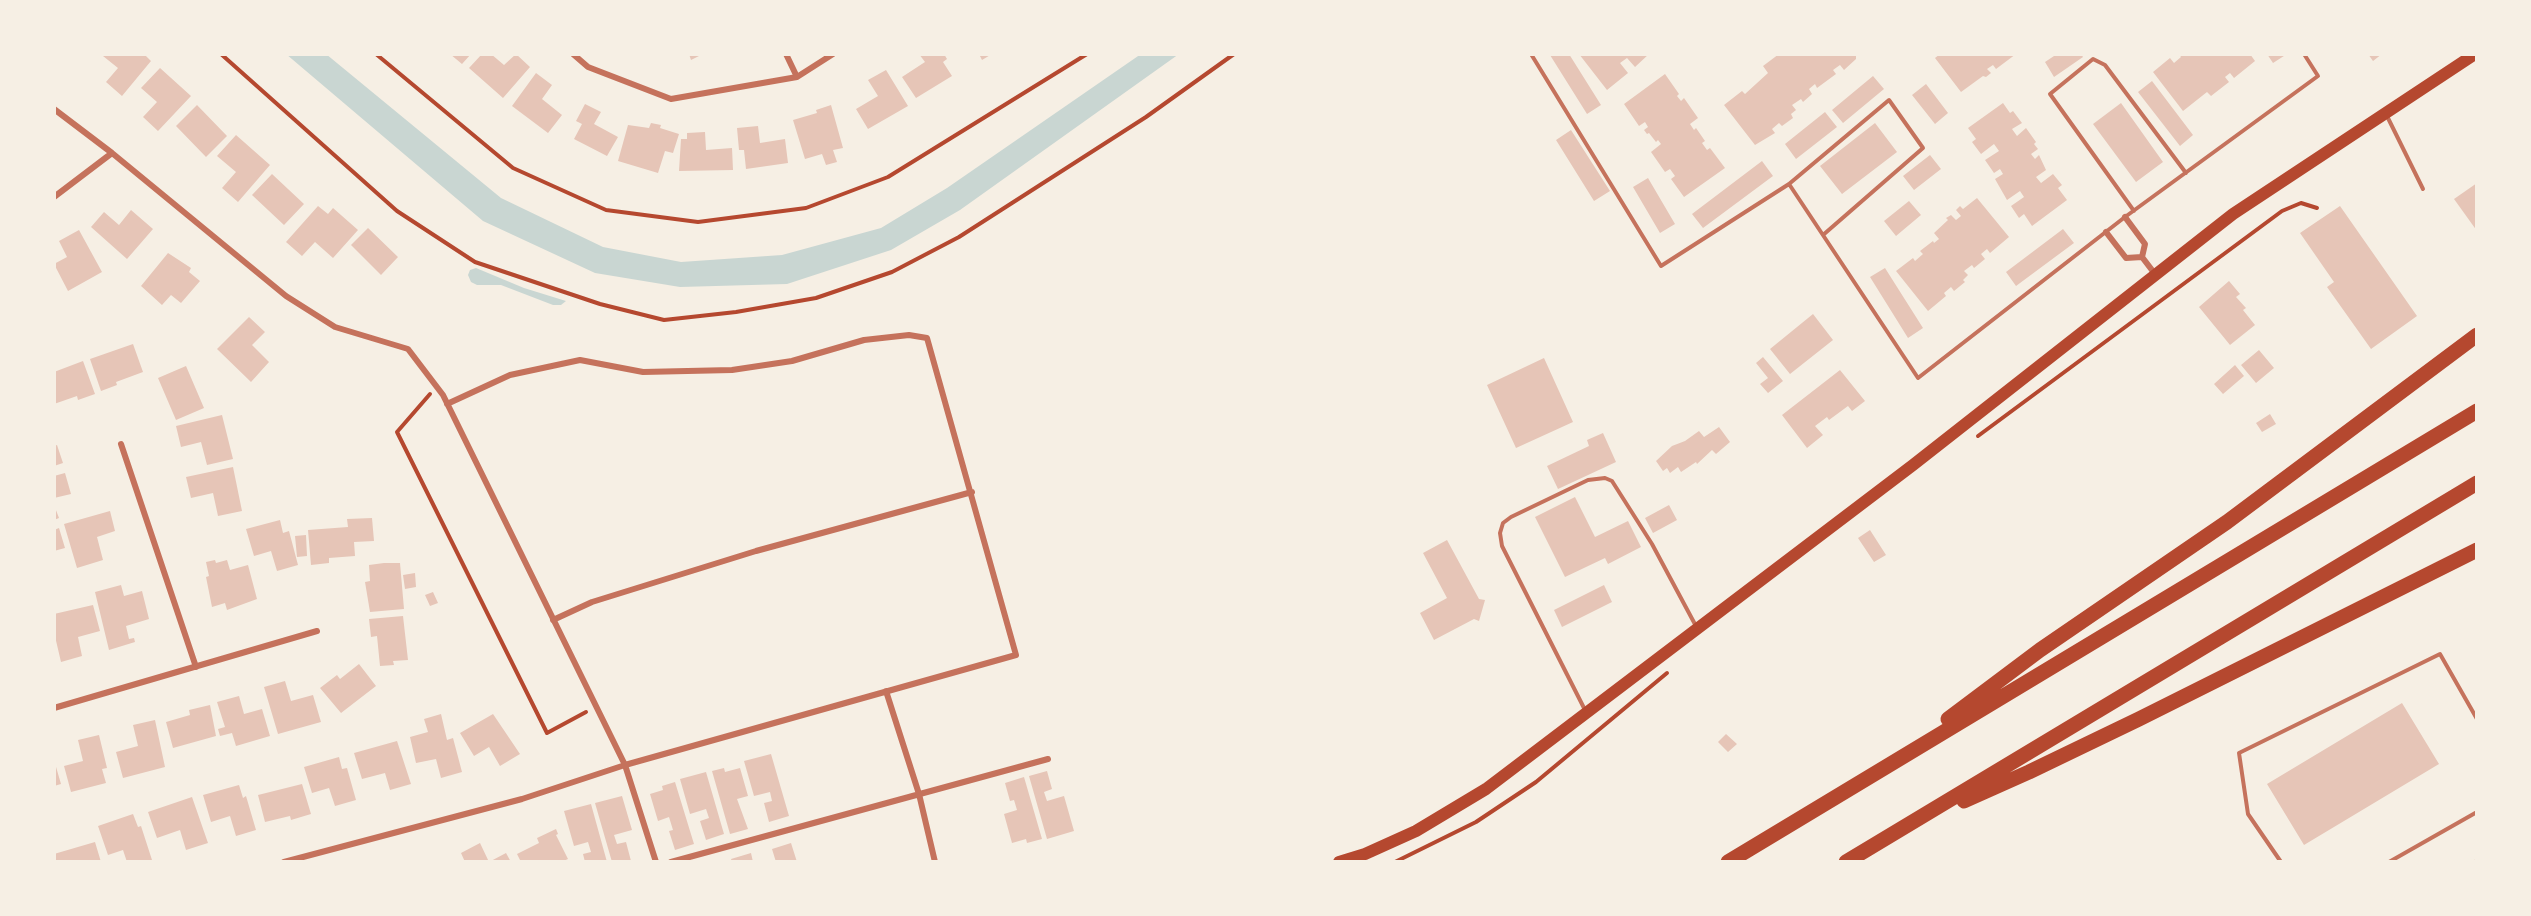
<!DOCTYPE html>
<html>
<head>
<meta charset="utf-8">
<style>
  body { margin:0 }
  #map { position:relative; width:2531px; height:916px; overflow:hidden; background:#f6efe4; font-family:Quicksand,sans-serif }
  canvas { display:block }
  .frame { position:absolute; inset:0; border:56px solid #f6efe4; pointer-events:none }
</style>
</head>
<body>
<div id="map">
<canvas width="2531" height="916"></canvas>
<div class="frame"></div>
</div>
<script>
const c = document.querySelector('canvas').getContext('2d');
c.lineJoin = 'round';
function fillPath(path, color) {
  c.fillStyle = color;
  c.fill(path, 'evenodd');
}
function poly(rows) {
  const path = new Path2D();
  for (const r of rows) {
    path.moveTo(r[0], r[1]);
    for (let i = 2; i < r.length; i += 2) path.lineTo(r[i], r[i + 1]);
  }
  return path;
}
function strokePath(path, color, width, dash) {
  c.strokeStyle = color;
  c.lineWidth = width;
  c.lineCap = dash ? 'butt' : 'round';
  c.setLineDash(dash || []);
  c.stroke(path);
}
fillPath(poly([
  [286,54,326,54,501,198,603,247,681,262,782,255,881,228,947,188,1141,54,1179,54,960,210,891,250,787,284,680,287,595,273,483,221],
  [476,268,524,288,566,301,561,305,553,305,501,285,477,285,471,282,468,275,470,270]
]), '#c9d6d2');
fillPath(poly([
  [105,54,144,54,151,61,122,96,106,82,118,68,103,56],
  [450,54,471,54,462,64],
  [482,54,491,54,504,65,516,54,530,67,503,98,469,68],
  [689,54,703,54,691,60],
  [919,54,944,54,947,59,943,62,952,76,916,98,902,77,925,62],
  [979,54,992,54,982,60],
  [1552,54,1569,54,1601,105,1587,114,1550,55],
  [1579,54,1649,54,1635,67,1627,58,1620,63,1628,73,1607,90],
  [1779,54,1856,54,1856,59,1844,70,1840,65,1833,70,1836,74,1817,88,1815,84,1809,89,1812,94,1803,102,1801,99,1792,105,1796,110,1791,114,1793,118,1782,126,1779,123,1772,129,1775,133,1755,145,1724,105,1742,91,1745,94,1768,73,1763,66],
  [1940,54,2016,54,1996,69,1993,65,1987,69,1991,73,1986,77,1983,76,1961,92,1935,58],
  [2057,54,2081,54,2083,57,2054,77,2045,62],
  [2179,54,2250,54,2255,61,2234,78,2230,73,2225,77,2229,82,2211,96,2207,92,2183,111,2153,72,2170,58,2174,63,2181,57],
  [2267,54,2287,54,2273,63],
  [2368,54,2382,54,2373,61],
  [160,68,191,96,158,131,143,117,157,102,141,88],
  [886,70,908,106,868,129,856,109,878,96,868,80],
  [536,73,552,85,542,99,562,115,548,133,512,106],
  [1665,74,1679,94,1677,96,1681,101,1684,98,1698,118,1690,124,1694,130,1696,128,1705,141,1702,143,1707,150,1710,148,1725,168,1684,197,1671,179,1675,176,1670,169,1665,172,1651,152,1661,144,1658,140,1656,142,1649,133,1647,134,1644,130,1648,127,1645,122,1639,126,1624,104],
  [1873,76,1884,89,1843,123,1832,110],
  [2152,81,2193,135,2180,146,2138,92],
  [1926,84,1948,113,1935,124,1912,95],
  [2003,103,2010,113,2013,111,2022,123,2012,129,2017,136,2026,128,2036,142,2034,144,2038,149,2031,154,2035,159,2039,155,2046,170,2036,177,2041,183,2053,174,2062,185,2058,188,2067,200,2032,226,2024,214,2019,218,2011,206,2024,197,2020,191,2007,200,1995,179,2003,174,2000,169,1994,173,1985,160,1999,151,1994,144,1981,154,1972,142,1976,139,1968,128],
  [2121,103,2163,162,2136,182,2093,124],
  [585,104,601,112,594,124,618,137,607,156,574,139,582,124,576,121],
  [197,105,227,136,206,157,176,126],
  [831,105,843,148,833,150,837,162,826,165,822,154,805,159,793,120,817,113,816,110],
  [1825,112,1837,127,1796,159,1785,144],
  [651,123,661,125,660,128,679,134,673,153,665,151,658,173,618,161,628,125,649,128],
  [1875,123,1897,152,1842,194,1820,166],
  [758,126,760,143,785,139,788,163,746,169,744,150,739,150,737,128],
  [1571,130,1610,191,1594,201,1556,140],
  [705,132,706,150,732,148,733,170,679,171,681,139,687,139,687,133],
  [236,135,270,165,238,202,222,188,236,172,217,156],
  [1930,155,1941,169,1914,190,1903,176],
  [1762,161,1773,176,1703,228,1692,214],
  [272,174,304,204,284,225,252,195],
  [1648,178,1675,224,1660,233,1633,187],
  [2477,183,2477,231,2454,199],
  [1977,198,2009,237,1990,253,1987,249,1981,254,1985,259,1974,268,1972,265,1964,271,1968,275,1963,280,1965,282,1954,291,1951,287,1944,293,1946,296,1928,311,1896,271,1913,258,1915,261,1923,254,1920,251,1933,241,1934,243,1939,239,1934,233,1948,220,1946,218,1951,215,1956,220,1961,216,1956,210,1960,206,1963,209],
  [1909,201,1921,215,1896,236,1884,221],
  [318,206,328,214,333,208,358,230,333,258,315,242,302,256,286,242],
  [2340,206,2417,316,2371,349,2327,287,2334,282,2300,233],
  [131,210,153,229,127,259,91,227,104,212,119,225],
  [368,228,398,257,381,275,351,245],
  [2063,229,2074,243,2016,286,2006,272],
  [79,230,102,272,68,291,54,264,67,257,59,241],
  [168,253,191,268,189,272,200,281,181,303,171,295,162,305,141,286],
  [1885,268,1923,328,1908,338,1870,277],
  [2229,281,2240,294,2236,297,2246,308,2243,310,2255,325,2230,345,2199,307],
  [1813,314,1833,340,1790,374,1770,349],
  [249,317,265,332,252,345,269,362,251,382,217,349],
  [133,344,143,372,116,382,117,385,101,391,90,359],
  [2259,350,2274,368,2256,383,2241,365],
  [1763,357,1783,381,1768,393,1760,384,1768,378,1756,363],
  [1544,358,1573,422,1516,448,1487,385],
  [83,361,95,394,78,400,77,396,54,404,54,372],
  [2235,365,2244,376,2223,394,2214,384],
  [186,366,204,408,176,420,158,378],
  [1840,370,1865,401,1852,411,1848,406,1829,420,1827,417,1815,426,1823,435,1807,448,1782,415],
  [2270,414,2276,424,2262,432,2256,423],
  [222,415,233,459,207,465,201,442,181,447,176,426],
  [1719,427,1730,442,1716,454,1712,450,1697,464,1696,462,1681,472,1678,467,1670,473,1667,468,1663,471,1656,461,1672,446,1685,441,1699,431,1704,437],
  [1603,433,1616,462,1558,489,1547,466,1589,446,1587,440],
  [57,445,63,463,54,466,54,446],
  [233,467,242,511,218,516,213,493,191,498,186,477],
  [65,473,71,494,54,498,54,476],
  [1575,497,1595,537,1628,521,1641,547,1608,564,1605,558,1565,577,1535,517],
  [54,505,59,518,54,520],
  [1669,505,1677,520,1653,533,1645,518],
  [110,511,115,531,97,537,103,560,77,568,64,524],
  [372,518,374,541,354,542,355,556,329,558,329,563,311,565,308,530,348,527,347,519],
  [280,520,283,533,289,531,298,565,277,571,271,551,254,556,246,529],
  [59,528,65,548,54,551,54,530],
  [1870,530,1886,555,1874,562,1858,538],
  [306,535,307,556,297,557,295,536],
  [1447,540,1479,599,1485,600,1479,621,1474,619,1434,640,1420,613,1447,598,1423,553],
  [215,560,216,563,227,560,230,570,248,565,257,599,227,610,225,603,212,607,206,577,209,576,206,562],
  [384,563,400,563,404,609,370,612,365,582,370,581,369,565],
  [415,573,416,587,405,589,403,575],
  [121,585,124,596,142,591,149,619,126,626,129,639,134,638,135,642,109,650,95,592],
  [1604,585,1612,602,1562,627,1554,610],
  [433,592,438,603,430,606,425,595],
  [93,605,100,631,78,637,82,656,61,662,54,632,54,614],
  [403,616,408,660,393,661,394,665,380,666,377,636,371,637,369,619],
  [359,664,376,686,341,713,320,688,337,675,340,679],
  [285,681,291,701,313,695,321,722,278,734,264,687],
  [239,696,244,714,262,709,270,736,236,746,232,733,220,736,218,729,225,727,217,702],
  [2402,703,2439,764,2304,845,2267,784],
  [210,705,216,736,173,748,166,722,190,715,189,710],
  [441,714,447,740,453,738,462,772,441,778,436,759,416,763,410,737,428,732,424,719],
  [493,714,520,754,500,766,489,747,474,756,460,733],
  [155,720,165,767,123,778,116,752,138,746,133,725],
  [1726,734,1737,744,1728,752,1718,742],
  [99,735,107,768,102,769,106,783,71,792,64,766,83,761,78,740],
  [397,741,411,784,390,790,385,773,362,779,354,753],
  [771,754,789,816,769,822,764,803,772,801,770,792,754,796,744,761],
  [339,757,342,769,347,768,356,800,335,806,329,788,312,793,304,767],
  [54,760,61,784,54,786],
  [724,768,725,772,740,768,748,796,737,799,748,829,730,834,712,771],
  [1047,771,1052,789,1044,792,1047,801,1064,796,1074,831,1047,839,1029,776],
  [706,772,724,834,706,840,700,821,709,818,706,809,690,814,680,779],
  [1024,777,1042,839,1027,843,1026,839,1012,843,1004,814,1017,810,1014,800,1010,801,1005,783],
  [675,782,694,844,675,850,669,831,673,830,669,817,658,821,650,794,663,790,662,786],
  [302,784,311,814,291,820,290,816,265,822,258,795],
  [239,785,243,798,246,796,256,830,236,836,230,816,211,822,203,795],
  [622,796,632,830,614,835,617,844,626,842,631,861,612,862,595,803],
  [192,797,208,843,186,850,180,830,157,838,148,812],
  [591,804,607,862,585,862,583,854,591,852,588,842,574,846,564,811],
  [133,814,138,827,141,826,152,860,144,862,127,862,123,850,108,855,98,826],
  [556,829,558,834,556,835,568,859,561,862,521,862,517,854,539,843,537,838],
  [95,842,101,862,54,862,54,854],
  [480,843,489,862,506,853,511,862,465,862,461,853],
  [791,843,797,862,776,862,772,849],
  [751,853,753,862,732,862,731,859]
]), '#e6c5b7');
strokePath(poly([
  [221,54,397,211,475,262,600,304,664,320,736,312,816,298,892,272,959,237,1146,117,1234,54],
  [376,54,513,168,606,210,698,222,806,208,888,177,1087,54],
  [430,394,397,432,547,733,586,712],
  [1978,436,2282,211,2301,203,2317,208],
  [1395,862,1476,822,1536,782,1667,673],
  [2475,862,2477,861]
]), '#b5482f', 4);
strokePath(poly([
  [1531,54,1661,266,1789,184,1918,378,2125,217,2318,76,2304,54],
  [2386,114,2423,189],
  [1789,184,1889,100,1923,148,1823,235],
  [2134,211,2050,94,2093,59,2105,65,2186,173],
  [1585,710,1502,546,1500,533,1503,523,1511,517,1588,480,1605,478,1612,481,1652,544,1697,628],
  [2281,862,2248,814,2239,753,2440,654,2477,719],
  [2389,862,2477,812]
]), '#c5725c', 4);
strokePath(poly([
  [573,54,588,67,671,99,797,77,833,54],
  [786,54,797,77],
  [54,109,112,153,286,296,335,327,408,349,443,395,625,765,656,862],
  [54,197,112,153],
  [2125,217,2145,244,2142,257,2155,274],
  [2106,232,2126,258,2142,257],
  [121,444,196,667],
  [553,620,592,602,756,551,972,492],
  [886,691,919,794,935,862],
  [54,708,317,631],
  [284,862,522,799,625,765,1016,655,927,338,909,335,864,340,792,361,732,370,643,372,580,360,510,375,447,404],
  [671,862,1048,759]
]), '#c5725c', 6);
strokePath(poly([
  [1339,862,1365,854,1416,831,1486,789,1913,465,2233,214,2475,54]
]), '#b5482f', 12);
strokePath(poly([
  [1948,719,2040,650,2227,522,2477,335],
  [1964,801,2029,772,2139,719,2477,550],
  [1728,862,2477,411],
  [1846,862,2477,483]
]), '#b5482f', 15);
</script>
</body>
</html>
